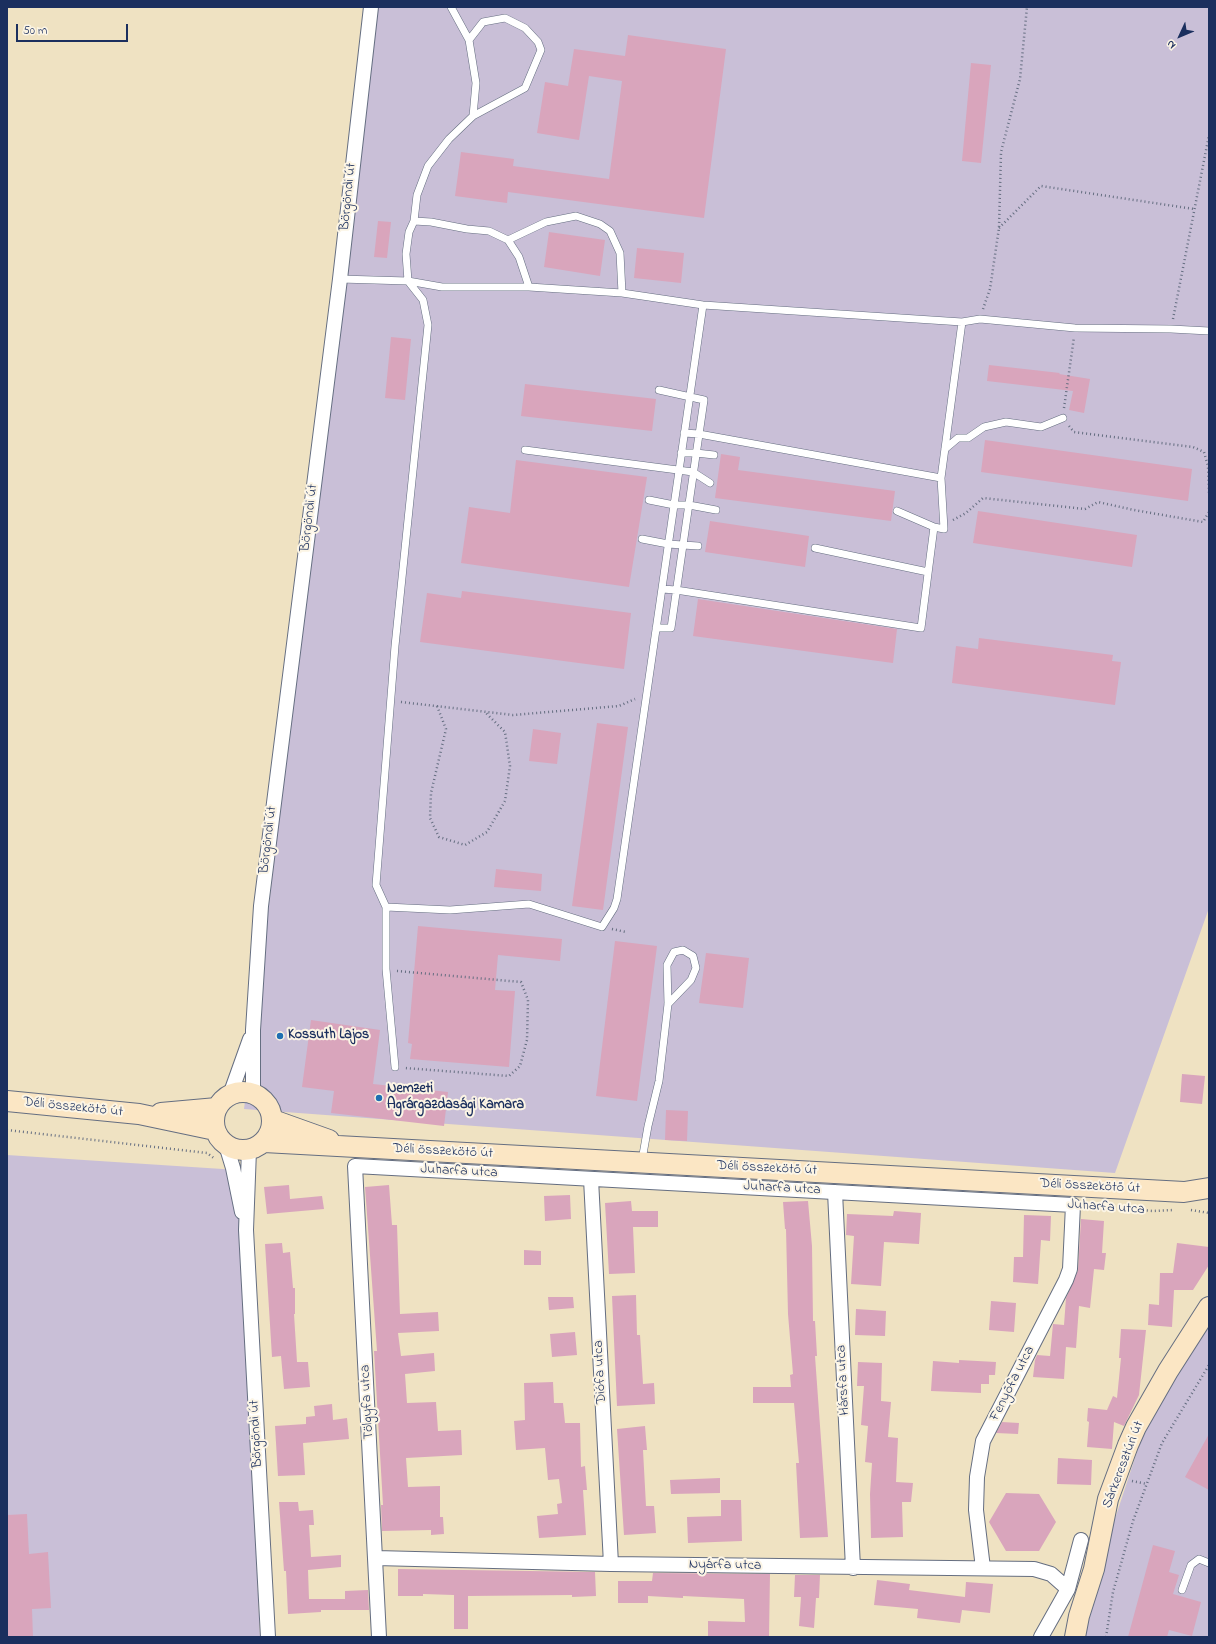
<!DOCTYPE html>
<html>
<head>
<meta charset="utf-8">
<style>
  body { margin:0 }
  #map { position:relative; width:1216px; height:1644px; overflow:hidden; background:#efe2c2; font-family:"Indie Flower",sans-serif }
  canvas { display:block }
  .frame { position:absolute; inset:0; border:8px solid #1b2f5e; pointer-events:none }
  .north { position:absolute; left:1160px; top:16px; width:40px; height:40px; -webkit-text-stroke:3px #fcf5e5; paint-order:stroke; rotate:226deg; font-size:11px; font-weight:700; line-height:16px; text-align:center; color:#1b2f5e }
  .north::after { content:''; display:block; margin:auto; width:14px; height:18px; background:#1b2f5e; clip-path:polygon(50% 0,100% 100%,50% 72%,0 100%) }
  .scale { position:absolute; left:16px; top:24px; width:112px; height:18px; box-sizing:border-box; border:2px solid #1b2f5e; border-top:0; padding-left:5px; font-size:12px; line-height:14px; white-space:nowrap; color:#1b2f5e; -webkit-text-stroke:3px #fcf5e5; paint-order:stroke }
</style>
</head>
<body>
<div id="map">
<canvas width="1216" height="1644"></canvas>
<div class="frame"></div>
<div class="north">N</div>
<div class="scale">50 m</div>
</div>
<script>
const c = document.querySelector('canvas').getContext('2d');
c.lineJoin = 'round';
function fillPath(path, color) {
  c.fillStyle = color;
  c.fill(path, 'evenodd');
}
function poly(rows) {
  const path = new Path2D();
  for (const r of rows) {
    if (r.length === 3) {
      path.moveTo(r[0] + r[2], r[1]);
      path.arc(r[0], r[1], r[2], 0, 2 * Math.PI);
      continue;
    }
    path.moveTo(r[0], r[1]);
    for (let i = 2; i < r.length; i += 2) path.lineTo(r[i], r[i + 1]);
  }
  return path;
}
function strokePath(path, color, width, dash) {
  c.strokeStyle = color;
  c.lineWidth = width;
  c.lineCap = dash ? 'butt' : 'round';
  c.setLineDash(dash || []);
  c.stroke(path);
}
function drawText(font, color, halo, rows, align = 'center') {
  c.font = font + ' "Indie Flower",sans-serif';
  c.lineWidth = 4;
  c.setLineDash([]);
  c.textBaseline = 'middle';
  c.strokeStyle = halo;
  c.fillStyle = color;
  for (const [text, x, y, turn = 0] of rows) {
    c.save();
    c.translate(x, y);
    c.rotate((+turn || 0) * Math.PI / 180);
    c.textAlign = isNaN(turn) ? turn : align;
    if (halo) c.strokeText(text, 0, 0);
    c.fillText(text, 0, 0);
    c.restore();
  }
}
fillPath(poly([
  [378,7,1209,7,1209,908,1115,1173,244,1109],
  [7,1155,238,1170,260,1637,7,1637],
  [1209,1305,1209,1637,1076,1637,1163,1373]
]), '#c9bfd7');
fillPath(poly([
  [628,35,726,49,704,218,508,192,507,203,455,196,461,152,514,159,513,166,609,179,622,81,589,76,579,140,537,133,545,82,568,86,574,49,625,56],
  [971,63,991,65,981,163,962,161],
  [378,221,391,222,387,258,374,257],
  [549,232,605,240,600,276,544,267],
  [637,248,684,253,681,283,634,278],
  [391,337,411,339,405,400,385,398],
  [989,365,1060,373,1059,374,1090,379,1084,413,1069,410,1073,391,987,381],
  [525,384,656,399,652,431,521,416],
  [985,440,1192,469,1188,501,981,472],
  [721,454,740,457,738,470,895,491,891,521,715,498],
  [516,460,647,477,629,587,461,563,469,507,510,513],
  [978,511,1137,535,1132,567,973,543],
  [710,521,809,536,805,567,705,552],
  [462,591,631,613,624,669,420,642,427,593,461,598],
  [698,599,897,629,893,663,693,636],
  [979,638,1113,655,1112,661,1121,662,1115,705,952,683,956,646,978,649],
  [597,723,628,727,603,910,572,906],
  [533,729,561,733,557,764,529,761],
  [496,869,542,874,541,891,494,887],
  [418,926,562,939,560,961,498,955,495,990,515,991,509,1067,410,1059,412,1044,408,1043],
  [615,941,657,946,637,1101,596,1096],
  [706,953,749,958,743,1008,699,1003],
  [311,1020,380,1030,373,1084,448,1092,444,1126,331,1113,334,1091,302,1087],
  [1182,1074,1205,1076,1202,1104,1180,1102],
  [666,1110,688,1111,687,1141,665,1140],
  [289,1185,290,1199,322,1196,324,1209,267,1214,264,1187],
  [389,1185,392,1225,397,1225,400,1314,438,1312,439,1331,398,1333,401,1356,434,1353,435,1371,405,1374,407,1403,436,1402,438,1431,461,1430,462,1455,406,1458,408,1487,440,1486,440,1517,443,1517,444,1534,431,1535,431,1530,382,1531,381,1505,383,1505,374,1351,377,1351,365,1187],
  [570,1195,571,1219,545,1221,544,1196],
  [631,1201,632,1211,658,1211,658,1227,633,1227,635,1273,609,1274,605,1203],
  [808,1201,812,1246,813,1321,815,1321,817,1356,815,1356,818,1398,828,1537,800,1538,796,1463,799,1463,794,1403,753,1403,753,1387,791,1387,790,1375,793,1374,788,1314,786,1229,785,1229,783,1202],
  [894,1211,921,1213,919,1244,884,1242,881,1286,851,1284,854,1236,846,1235,847,1214,893,1216],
  [1024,1215,1051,1216,1050,1241,1041,1240,1038,1284,1013,1282,1014,1257,1023,1257],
  [1081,1219,1104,1221,1102,1253,1106,1253,1104,1270,1094,1269,1090,1308,1079,1306,1076,1348,1066,1347,1064,1379,1033,1377,1035,1360,1037,1355,1050,1356,1053,1324,1064,1325,1066,1298,1078,1270],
  [282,1243,283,1253,290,1252,293,1288,295,1288,295,1314,294,1314,297,1362,308,1362,310,1387,284,1389,281,1356,272,1357,265,1244],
  [1177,1243,1209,1247,1209,1265,1193,1290,1174,1290,1172,1327,1148,1325,1149,1304,1159,1305,1160,1273,1173,1273],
  [524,1250,541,1251,541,1265,524,1265],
  [636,1295,637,1335,640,1335,643,1384,654,1383,655,1404,617,1406,612,1296],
  [548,1297,573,1297,574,1308,549,1310],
  [991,1301,1016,1303,1014,1332,989,1330],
  [856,1309,886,1311,885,1336,855,1335],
  [1121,1329,1146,1330,1139,1395,1124,1426,1114,1422,1112,1449,1087,1447,1089,1422,1087,1421,1088,1408,1107,1410,1113,1396,1117,1398,1121,1358,1119,1358],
  [575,1332,577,1355,552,1357,550,1334],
  [959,1360,996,1362,995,1375,989,1375,989,1384,981,1384,981,1393,931,1391,933,1361,959,1363],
  [858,1362,882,1363,881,1401,891,1402,888,1437,898,1438,896,1482,913,1483,911,1502,902,1502,903,1537,871,1538,870,1494,872,1463,865,1462,868,1426,861,1425,864,1386,857,1386],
  [553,1382,554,1403,563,1403,565,1423,580,1423,581,1467,585,1466,587,1490,583,1490,586,1535,539,1538,537,1516,558,1514,557,1504,562,1503,559,1479,548,1480,545,1448,516,1450,514,1421,525,1420,524,1383],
  [332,1404,333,1420,347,1418,349,1439,303,1443,305,1475,278,1476,275,1426,306,1424,306,1417,315,1416,314,1406],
  [1002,1422,1019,1423,1018,1434,996,1433],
  [645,1426,647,1450,643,1450,646,1506,654,1506,656,1533,624,1535,617,1429],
  [1209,1434,1209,1490,1185,1477],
  [1058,1458,1092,1460,1091,1485,1057,1484],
  [720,1478,720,1493,671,1494,670,1480],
  [1006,1493,1039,1494,1056,1522,1039,1551,1006,1551,989,1522],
  [721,1500,741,1500,742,1541,688,1543,687,1517,721,1516],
  [279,1502,298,1502,299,1511,313,1510,314,1525,309,1525,311,1557,341,1555,341,1567,308,1570,309,1599,345,1599,345,1591,368,1590,369,1610,321,1610,321,1612,288,1614,286,1571,284,1571],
  [27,1514,29,1554,48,1552,51,1608,32,1609,33,1637,7,1637,7,1515],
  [1153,1545,1175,1551,1169,1572,1179,1575,1173,1594,1201,1602,1192,1636,1169,1630,1167,1637,1128,1637],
  [398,1569,595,1572,596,1596,572,1597,572,1595,468,1596,468,1629,454,1629,454,1595,423,1594,423,1596,398,1596],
  [653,1573,770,1574,769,1637,708,1637,708,1621,745,1622,744,1599,683,1596,683,1598,648,1596,648,1603,618,1603,618,1581,652,1581],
  [795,1575,820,1575,819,1598,816,1598,814,1628,799,1626,801,1597,794,1597],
  [877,1580,910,1584,909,1590,965,1597,966,1582,993,1584,990,1613,962,1610,960,1623,917,1618,918,1609,874,1605]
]), '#d9a5bc');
const lane = poly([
  [469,40,483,22,505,18,525,28,538,42,541,50,525,88,473,116],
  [414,221,417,195,428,166,449,139,473,116,476,83,469,40,451,7],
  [508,240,546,222,576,216,600,224,610,231,620,253,622,293],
  [340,279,408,281,442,287,529,287,622,293,703,305,962,322,941,478,944,529,934,527,921,628,676,590,662,589],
  [962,322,980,319,1075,328,1171,329,1209,331],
  [684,433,699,434,941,478],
  [945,449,958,438,968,438,984,427,1006,422,1041,427,1063,418],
  [525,450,693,472,710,483],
  [681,453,696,453,714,455],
  [649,500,674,505,689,505,716,510],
  [897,511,934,527],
  [642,539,668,544,698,546],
  [815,548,928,572],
  [656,628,671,628,704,400,659,390],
  [386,907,450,910,529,904,602,927,614,908,617,899,703,305],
  [395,1067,386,969,386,907,376,885,395,646,428,325,423,300,408,281,406,254,409,232,414,221,431,222,467,229,489,231,508,240,519,257,529,287],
  [642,1160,648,1126,659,1081,668,1004,667,965,674,952,683,950,693,956,696,968,691,980,668,1004],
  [1182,1590,1191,1565,1199,1559,1209,1563]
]);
const street = poly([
  [253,1094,253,1030,261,906,340,279,371,7],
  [230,1095,250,1039],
  [226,1145,233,1168,242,1212],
  [249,1150,246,1230,268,1637],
  [591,1179,611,1564],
  [835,1192,853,1568],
  [376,1558,611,1564,1034,1569,1051,1574,1068,1589],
  [379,1637,355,1166,1073,1205,1070,1269,1066,1280,983,1441,977,1477,976,1510,983,1568],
  [1041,1637,1068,1589,1081,1540]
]);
const secondary = poly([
  [243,1121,29],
  [7,1101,139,1114,215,1130],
  [161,1113,217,1108],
  [273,1120,329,1140],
  [264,1142,1184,1192,1209,1188],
  [1075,1637,1079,1616,1094,1569,1108,1499,1128,1445,1136,1427,1168,1371,1209,1307]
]);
strokePath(lane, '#656e81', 8);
strokePath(street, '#656e81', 16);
strokePath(secondary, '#656e81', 22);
strokePath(poly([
  [999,228,1041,186,1194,209],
  [983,309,990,289,999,228,1001,152,1020,79,1027,7],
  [1173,319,1209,135],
  [1064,408,1074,337],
  [1069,426,1074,432,1193,447,1204,452,1208,466,1209,493],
  [953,520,966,513,983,498,1085,509,1098,502,1134,510,1203,522,1209,512],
  [401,702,513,715,619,706,635,699],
  [437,706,446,729,431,793,430,818,439,837,465,845,487,832,505,801,510,766,505,732,485,712],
  [612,929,626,932],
  [397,971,521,982,528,1000,527,1040,520,1066,509,1076,405,1068],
  [7,1130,207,1153,215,1159],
  [1087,1206,1153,1211,1174,1210],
  [1191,1210,1209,1213],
  [1132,1481,1147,1484],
  [1106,1637,1113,1592,1133,1521,1162,1443,1209,1365]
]), '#656e81', 2.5, [1, 3]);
strokePath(lane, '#fff', 7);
strokePath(street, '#fff', 14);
strokePath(secondary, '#fbe6c4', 20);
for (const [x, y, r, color] of [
  [280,1036,4,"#1f6fb2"],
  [379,1098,4,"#1f6fb2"]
]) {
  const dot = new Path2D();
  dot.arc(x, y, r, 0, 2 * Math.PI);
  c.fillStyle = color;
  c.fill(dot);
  strokePath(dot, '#fcf5e5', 1.5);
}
drawText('14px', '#1b2f5e', '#fcf5e5', [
  ["Börgöndi út",349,197,-84],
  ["Börgöndi út",310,518,-83],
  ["Börgöndi út",269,840,-83],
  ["Déli összekötő út",73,1108,6],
  ["Déli összekötő út",443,1152,3],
  ["Déli összekötő út",767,1169,3],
  ["Juharfa utca",459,1172,3],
  ["Déli összekötő út",1090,1187,3],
  ["Juharfa utca",782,1189,3],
  ["Juharfa utca",1106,1208,4],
  ["Diófa utca",601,1372,-93],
  ["Hársfa utca",844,1380,-93],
  ["Fenyőfa utca",1013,1384,-63],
  ["Tölgyfa utca",368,1402,-93],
  ["Börgöndi út",257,1434,-93],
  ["Sárkeresztúri út",1124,1465,-69],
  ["Nyárfa utca",725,1566,1]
]);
drawText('bold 14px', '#1b2f5e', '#fcf5e5', [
  ["Kossuth Lajos",288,1036],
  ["Nemzeti",387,1090],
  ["Agrárgazdasági Kamara",387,1106]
], 'left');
</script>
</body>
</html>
